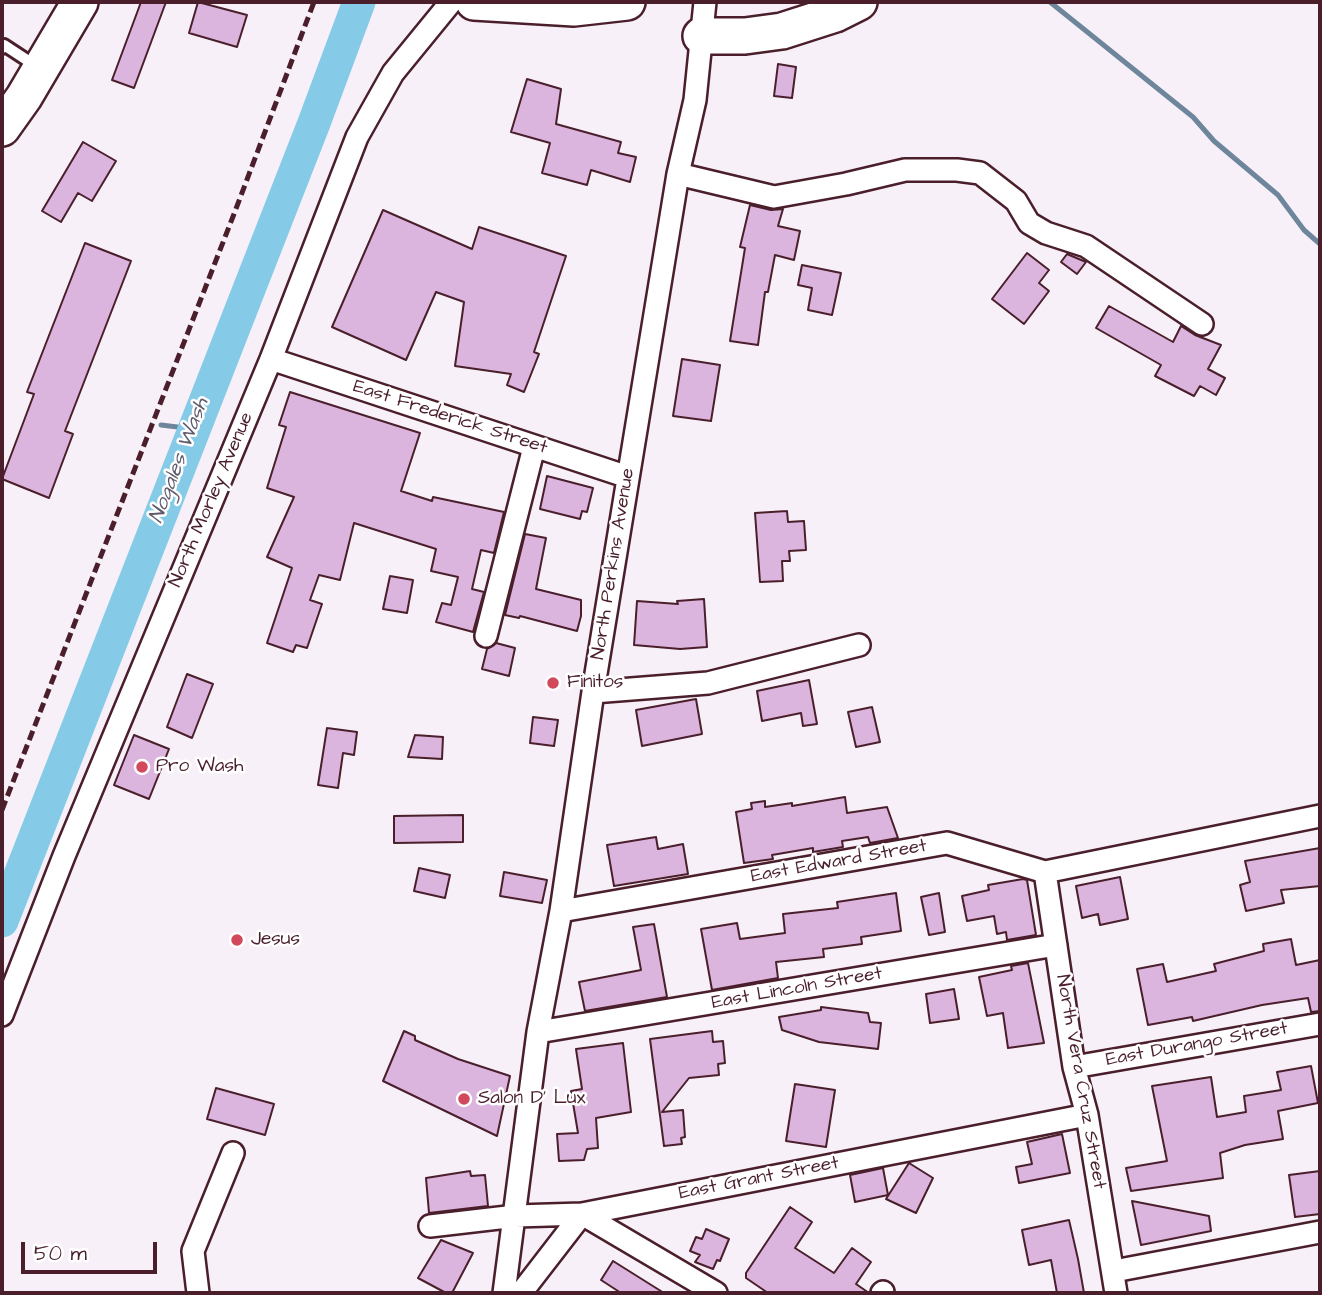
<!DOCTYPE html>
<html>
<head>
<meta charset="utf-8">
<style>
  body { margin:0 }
  #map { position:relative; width:1322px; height:1295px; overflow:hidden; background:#f8f0f8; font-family:"Architects Daughter",sans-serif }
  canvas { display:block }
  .frame { position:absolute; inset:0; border:4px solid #4a1f2b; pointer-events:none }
  .scale { position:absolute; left:21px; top:1242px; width:136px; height:32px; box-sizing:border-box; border:4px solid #4a1f2b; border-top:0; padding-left:9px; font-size:21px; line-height:24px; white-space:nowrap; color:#4a1f2b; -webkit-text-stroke:5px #fff; paint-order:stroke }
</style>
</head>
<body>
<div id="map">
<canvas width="1322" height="1295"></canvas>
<div class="frame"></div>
<div class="scale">50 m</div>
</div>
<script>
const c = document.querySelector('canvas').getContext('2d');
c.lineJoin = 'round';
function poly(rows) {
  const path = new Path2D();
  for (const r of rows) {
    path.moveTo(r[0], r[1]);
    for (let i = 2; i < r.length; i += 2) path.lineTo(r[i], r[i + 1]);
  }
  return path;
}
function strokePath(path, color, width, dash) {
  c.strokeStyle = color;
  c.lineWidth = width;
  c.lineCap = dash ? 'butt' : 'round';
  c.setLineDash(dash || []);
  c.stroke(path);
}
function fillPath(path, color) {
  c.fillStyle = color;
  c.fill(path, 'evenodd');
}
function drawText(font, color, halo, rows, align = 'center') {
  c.font = font + ' "Architects Daughter",sans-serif';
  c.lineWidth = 5;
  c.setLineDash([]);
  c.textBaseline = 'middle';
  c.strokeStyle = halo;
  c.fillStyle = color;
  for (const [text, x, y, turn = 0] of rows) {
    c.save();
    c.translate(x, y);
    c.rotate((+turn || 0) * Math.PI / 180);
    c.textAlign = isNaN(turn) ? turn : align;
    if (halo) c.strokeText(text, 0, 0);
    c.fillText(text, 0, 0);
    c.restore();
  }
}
strokePath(poly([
  [1050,2,1193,117,1214,141,1278,195,1304,230,1320,244],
  [161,425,194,429]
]), '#6d869c', 5);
strokePath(poly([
  [2,921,314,123,359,2]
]), '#85cbe7', 33);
const building = poly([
  [141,2,166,2,134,88,112,80,141,2],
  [198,2,247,15,237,47,189,33,198,2],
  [778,64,796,67,792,98,774,96,778,64],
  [527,79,561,89,556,124,621,142,618,153,636,157,630,182,591,170,587,185,542,173,550,143,511,132,527,79],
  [83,142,116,161,92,201,78,193,61,222,42,211,83,142],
  [750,205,771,210,783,209,778,226,800,231,794,260,775,255,768,292,765,292,758,345,730,341,745,248,740,247,750,205],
  [383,210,472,249,479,227,566,256,534,352,539,354,524,392,507,385,511,374,455,366,464,302,436,292,406,360,332,327,383,210],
  [85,243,131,261,65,431,73,434,49,498,2,479,34,394,27,392,85,243],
  [1027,253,1049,270,1039,283,1049,291,1024,324,992,299,1027,253],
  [1067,254,1086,262,1077,274,1061,262,1067,254],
  [802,265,841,273,832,315,808,310,812,288,798,285,802,265],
  [1109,306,1173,342,1181,326,1195,335,1221,345,1208,369,1225,378,1216,395,1200,386,1194,396,1155,376,1161,365,1096,328,1109,306],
  [682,359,720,365,711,421,673,416,682,359],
  [290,392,420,433,401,491,432,501,433,497,504,512,494,553,481,550,472,589,484,592,473,632,436,622,442,603,451,605,458,577,431,571,436,549,354,523,340,580,319,575,310,600,322,604,307,648,296,645,293,652,267,643,292,568,267,557,294,497,267,488,286,427,279,425,290,392],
  [547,476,593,488,587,512,582,511,580,519,540,509,547,476],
  [787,511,788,522,804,521,806,550,789,551,790,561,782,561,783,581,760,582,755,513,787,511],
  [525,534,546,538,536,589,581,600,581,616,577,631,520,616,519,618,505,615,525,534],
  [390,576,413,580,407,613,383,609,390,576],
  [704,599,707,647,680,649,634,645,637,601,678,604,677,601,704,599],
  [496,643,515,648,509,676,482,669,487,649,496,643],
  [187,674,213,684,192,738,167,727,187,674],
  [809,680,817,724,803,726,801,713,762,721,757,691,809,680],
  [696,699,702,734,642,746,636,710,696,699],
  [872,707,880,742,856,747,848,712,872,707],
  [533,717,558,720,554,746,530,743,533,717],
  [327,728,357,732,354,755,343,753,338,788,318,785,327,728],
  [134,735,169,749,149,799,114,785,134,735],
  [415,735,443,737,442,759,408,757,415,735],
  [845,797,847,813,887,807,898,838,870,843,868,837,842,841,843,847,813,852,813,848,772,855,773,859,744,863,736,812,752,809,751,803,765,801,765,807,792,803,792,806,845,797],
  [463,815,463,842,394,843,394,816,463,815],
  [656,837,658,849,683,844,688,874,614,886,607,845,656,837],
  [1320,848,1320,886,1281,890,1284,903,1246,911,1240,885,1250,882,1245,861,1320,848],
  [419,868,450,875,445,898,414,891,419,868],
  [504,872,547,880,542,903,500,896,504,872],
  [1120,877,1128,919,1100,925,1098,914,1082,918,1076,886,1120,877],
  [1023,879,1027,880,1036,935,1007,940,1006,932,997,934,994,916,967,921,962,896,989,890,988,885,1023,879],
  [896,893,901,931,861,937,862,944,823,949,824,957,776,962,778,978,712,990,701,929,737,923,740,939,785,933,783,914,838,908,837,902,896,893],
  [939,893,945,932,929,935,921,897,939,893],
  [654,924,667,997,585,1011,579,982,641,970,633,927,654,924],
  [1291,939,1296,965,1320,960,1320,1011,1311,1012,1308,998,1262,1005,1193,1021,1192,1017,1148,1025,1137,969,1163,964,1167,982,1216,971,1214,964,1264,951,1263,944,1291,939],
  [1028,963,1044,1043,1008,1048,1003,1013,987,1016,979,977,1012,970,1011,966,1028,963],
  [954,989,959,1019,930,1023,926,994,954,989],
  [821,1007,868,1013,870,1022,881,1023,878,1049,819,1042,782,1030,779,1017,821,1010,821,1007],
  [404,1031,415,1036,415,1040,458,1059,510,1076,497,1136,383,1081,404,1031],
  [712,1031,713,1042,723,1041,725,1063,718,1064,719,1075,689,1078,662,1112,683,1110,685,1137,681,1138,682,1144,664,1146,650,1039,712,1031],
  [623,1043,631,1112,596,1118,598,1148,587,1149,584,1160,559,1161,557,1134,578,1133,571,1091,582,1089,576,1049,623,1043],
  [1311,1066,1318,1103,1278,1111,1283,1139,1245,1145,1220,1153,1223,1178,1131,1191,1126,1168,1167,1161,1152,1086,1211,1077,1217,1117,1246,1112,1244,1096,1281,1090,1277,1072,1311,1066],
  [795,1084,835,1090,826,1147,786,1141,795,1084],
  [216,1088,274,1104,265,1135,207,1119,216,1088],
  [1062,1134,1070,1173,1019,1183,1016,1167,1032,1164,1027,1142,1062,1134],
  [909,1163,933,1178,916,1213,886,1199,909,1163],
  [883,1168,888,1195,855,1202,850,1175,883,1168],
  [470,1171,471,1176,485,1175,488,1206,429,1213,426,1178,470,1171],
  [1320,1171,1320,1214,1295,1217,1289,1175,1320,1171],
  [1132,1201,1209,1216,1211,1231,1141,1245,1132,1201],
  [790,1207,812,1222,795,1248,834,1273,852,1248,871,1262,856,1284,869,1293,768,1293,746,1278,746,1273,790,1207],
  [1069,1220,1078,1259,1084,1293,1057,1293,1051,1260,1029,1265,1022,1230,1069,1220],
  [706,1229,729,1239,720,1261,717,1260,713,1269,695,1262,700,1255,690,1251,696,1237,702,1239,706,1229],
  [441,1240,473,1253,452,1293,446,1293,418,1278,441,1240],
  [613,1261,664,1293,621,1293,601,1280,613,1261]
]);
fillPath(building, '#dbb5de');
strokePath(building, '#4a1f2b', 2);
const lane = poly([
  [2,48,4,45,36,66]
]);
const street = poly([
  [678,174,774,197,846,184,905,170,957,170,980,173,1016,201,1029,223,1046,233,1086,246,1202,324],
  [271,359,628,477],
  [486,636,534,447],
  [593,692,708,683,859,645],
  [1045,872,1074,1067,1087,1115,1116,1293],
  [561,911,947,843,1045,872,1320,816],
  [2,1015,64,856,271,359,357,137,393,73,451,2],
  [538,1032,1056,945],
  [1074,1067,1320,1024],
  [582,1214,716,1293],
  [430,1226,516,1216,582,1214,1087,1115],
  [1114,1271,1320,1232],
  [198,1293,193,1251,233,1153],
  [504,1293,538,1032,561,911,593,692,678,174,695,100,705,2],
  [521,1293,582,1214],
  [882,1293,883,1292]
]);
const primary = poly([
  [474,2,574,8,627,2],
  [701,36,745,36,782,31,835,14,859,2],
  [2,128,24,97,80,2]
]);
strokePath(lane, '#4a1f2b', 16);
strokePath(street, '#4a1f2b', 26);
strokePath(primary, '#4a1f2b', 40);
strokePath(lane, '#fff', 10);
strokePath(street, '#fff', 21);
strokePath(primary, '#fff', 35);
strokePath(poly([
  [2,810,234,214,314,2]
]), '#4a1f2b', 5, [10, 5]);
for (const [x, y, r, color] of [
  [553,683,7,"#d1495b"],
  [142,767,7,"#d1495b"],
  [237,940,7,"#d1495b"],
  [464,1099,7,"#d1495b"]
]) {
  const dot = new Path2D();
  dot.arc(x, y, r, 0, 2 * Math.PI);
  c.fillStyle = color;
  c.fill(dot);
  strokePath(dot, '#fff', 2.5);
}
drawText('19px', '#4a1f2b', '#fff', [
  ["East Frederick Street",450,418,18],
  ["North Morley Avenue",212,500,-67],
  ["North Perkins Avenue",614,564,-81],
  ["East Edward Street",839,862,-10],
  ["East Lincoln Street",797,989,-10],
  ["East Durango Street",1197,1045,-10],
  ["North Vera Cruz Street",1080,1082,80],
  ["East Grant Street",759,1179,-11]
]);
drawText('19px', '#4a1f2b', '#fff', [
  ["Finitos",567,683],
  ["Pro Wash",156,767],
  ["Jesus",251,940],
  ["Salon D' Lux",478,1099]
], 'left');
drawText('italic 21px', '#5f5b6d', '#fff', [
  ["Nogales Wash",180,461,-69]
]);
</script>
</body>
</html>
